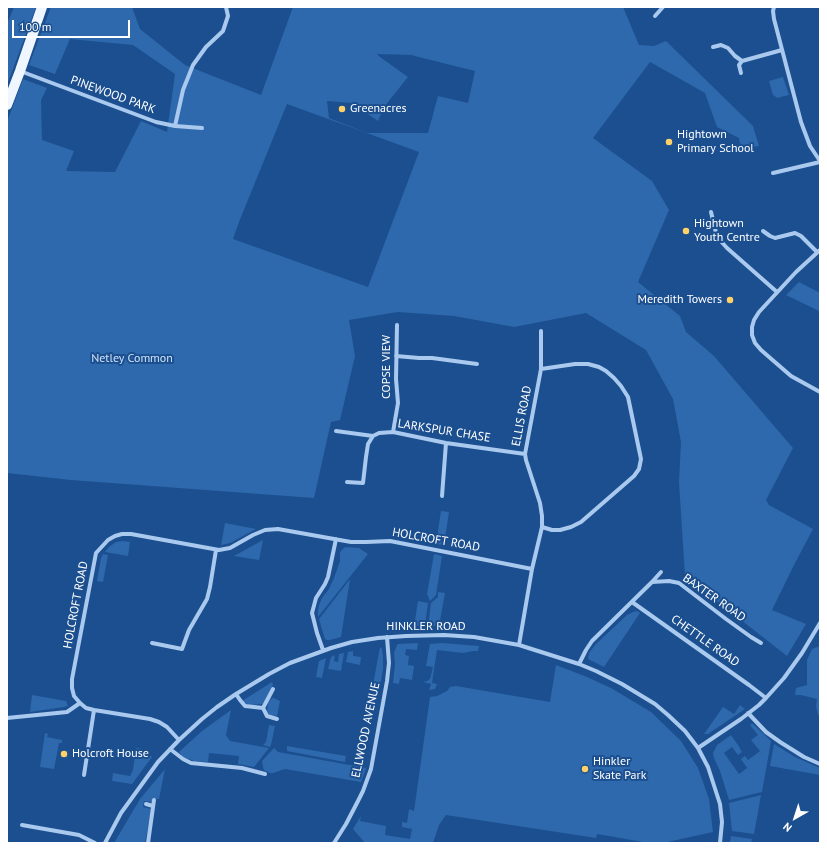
<!DOCTYPE html>
<html>
<head>
<meta charset="utf-8">
<style>
  body { margin:0 }
  #map { position:relative; width:827px; height:850px; overflow:hidden; background:#1b4f8f; font-family:"PT Sans",sans-serif }
  canvas { display:block }
  .frame { position:absolute; inset:0; border:8px solid #fff; pointer-events:none }
  .north { position:absolute; left:775px; top:798px; width:40px; height:40px; -webkit-text-stroke:3px #1b4f8f; paint-order:stroke; rotate:219deg; font-size:11px; font-weight:700; line-height:16px; text-align:center; color:#fff }
  .north::after { content:''; display:block; margin:auto; width:14px; height:18px; background:#fff; clip-path:polygon(50% 0,100% 100%,50% 72%,0 100%) }
  .scale { position:absolute; left:12px; top:20px; width:118px; height:18px; box-sizing:border-box; border:2px solid #fff; border-top:0; padding-left:5px; font-size:12px; line-height:14px; white-space:nowrap; color:#fff; -webkit-text-stroke:3px #1b4f8f; paint-order:stroke }
</style>
</head>
<body>
<div id="map">
<canvas width="827" height="850"></canvas>
<div class="frame"></div>
<div class="north">N</div>
<div class="scale">100 m</div>
</div>
<script>
const c = document.querySelector('canvas').getContext('2d');
c.lineJoin = 'round';
function fillPath(path, color) {
  c.fillStyle = color;
  c.fill(path, 'evenodd');
}
function poly(rows) {
  const path = new Path2D();
  for (const r of rows) {
    path.moveTo(r[0], r[1]);
    for (let i = 2; i < r.length; i += 2) path.lineTo(r[i], r[i + 1]);
  }
  return path;
}
function strokePath(path, color, width, dash) {
  c.strokeStyle = color;
  c.lineWidth = width;
  c.lineCap = dash ? 'butt' : 'round';
  c.setLineDash(dash || []);
  c.stroke(path);
}
function drawText(font, color, halo, rows, align = 'center') {
  c.font = font + ' "PT Sans",sans-serif';
  c.lineWidth = 4;
  c.setLineDash([]);
  c.textBaseline = 'middle';
  c.strokeStyle = halo;
  c.fillStyle = color;
  for (const [text, x, y, turn = 0] of rows) {
    c.save();
    c.translate(x, y);
    c.rotate((+turn || 0) * Math.PI / 180);
    c.textAlign = isNaN(turn) ? turn : align;
    if (halo) c.strokeText(text, 0, 0);
    c.fillText(text, 0, 0);
    c.restore();
  }
}
fillPath(poly([
  [14,7,36,7,7,85,7,24],
  [51,7,132,7,140,29,185,65,261,95,293,7,623,7,639,45,654,46,666,41,753,126,759,146,741,148,739,138,717,127,705,93,650,62,593,138,652,181,669,210,638,282,680,316,686,332,714,356,793,448,766,500,769,505,813,529,794,565,772,610,806,624,787,656,685,576,679,482,681,442,673,399,646,350,586,313,514,327,454,316,398,312,349,320,355,356,340,420,331,422,314,498,71,480,7,473,7,122,23,79,47,88,41,100,42,140,74,151,66,171,115,172,141,121,167,132,175,74,133,45,70,39,55,74,29,65],
  [377,54,411,55,475,71,468,103,438,96,428,133,367,133,329,118,327,101,352,103,378,121,384,107,408,77,380,57],
  [287,104,419,152,368,287,233,239,239,222],
  [783,77,789,95,777,98,776,97,773,95,769,81],
  [799,282,820,293,820,309,819,311,786,295],
  [441,511,449,512,444,545,436,544],
  [225,523,256,529,230,543,221,545],
  [263,540,259,560,234,556],
  [123,541,130,542,128,556,105,552,109,547,116,542],
  [345,547,359,548,368,554,318,617,318,610,319,605,322,598,329,589,334,578,340,561,340,552],
  [103,554,108,555,103,582,97,581,101,558],
  [434,554,442,556,436,595,430,601,427,594],
  [350,579,341,637,330,640,327,640,325,639,324,636,321,626,319,619],
  [438,592,445,593,439,626,428,626,431,603,438,597],
  [418,601,428,603,425,626,414,626],
  [637,611,640,613,604,667,588,659,589,653,596,644,627,615,633,612],
  [418,643,417,650,406,649,405,655,409,656,408,665,414,666,412,680,400,678,399,684,393,683,395,664,394,653,397,645,398,644],
  [442,643,479,646,478,651,473,651,463,653,437,650,432,683,437,684,435,689,429,690,431,684,423,682,427,681,430,679,433,667,426,666,430,644],
  [820,646,820,716,818,715,816,706,817,699,801,695,795,695,796,688,807,685,807,660,812,649],
  [380,647,382,649,383,656,383,669,380,687,373,685],
  [353,651,353,656,361,657,360,665,346,662,348,652],
  [344,653,341,671,328,669,331,657,335,655,334,661,338,662,339,654],
  [326,658,322,678,316,677,319,661],
  [556,665,587,677,611,688,651,712,681,741,698,768,709,799,713,832,663,843,649,843,597,834,596,838,446,815,439,825,433,843,365,843,353,829,361,816,360,821,386,826,385,835,410,839,412,829,402,827,402,822,407,823,409,809,414,811,430,697,437,696,447,691,450,687,456,686,550,702],
  [272,682,273,685,263,704,250,705,244,703,242,701],
  [32,695,66,701,68,706,64,707,30,712],
  [272,698,274,698,280,701,277,716,271,715,268,714,267,712,268,703],
  [740,705,745,709,708,734,704,734,723,707,734,714],
  [231,710,226,735,230,741,269,748,254,767,238,764,239,756,209,753,208,762,194,761,189,759,183,757,179,752,202,731],
  [751,724,753,724,771,741,762,792,729,800,720,771,714,758,713,753,717,745,731,735,740,748,740,749,742,752,738,755,732,747,724,753,739,774,747,768,741,759,745,756,748,760,760,751,751,740,758,735,750,725],
  [269,725,275,726,271,745,270,747,263,745,266,742],
  [45,733,48,734,47,737,62,740,62,743,59,743,54,769,40,767],
  [774,744,795,757,820,768,820,775,770,766],
  [287,746,346,756,345,762,287,751],
  [136,748,142,749,152,757,132,784,112,781,113,773,130,776,133,770],
  [274,748,278,752,366,768,361,782,285,769,273,773,270,773,264,770,263,767,262,761],
  [165,769,159,799,153,799,152,802,144,801,143,807,151,809,145,843,114,843,140,799],
  [761,795,754,834,732,831,729,803],
  [731,836,752,839,751,843,730,843]
]), '#2e69ad');
strokePath(poly([
  [774,7,773,11,774,19,801,122,810,146,820,161],
  [655,16,663,7],
  [713,47,721,45,728,48,735,56,742,61,739,65,741,73],
  [742,61,782,50],
  [20,71,156,122,175,126,202,128],
  [175,126,183,90,193,65,206,47,223,31,228,16,226,7],
  [773,173,820,162],
  [711,212,717,237,727,248,777,292],
  [763,231,770,236,775,238,795,233,801,236,817,252],
  [820,250,796,272,759,312,754,320,752,327,752,335,755,343,761,350,791,376,820,392],
  [396,356,419,358,432,358,477,364],
  [541,369,575,364,588,364,599,367,606,371,614,378,621,386,628,397,641,459,639,469,634,476,581,522,571,527,560,530,552,530,542,527],
  [336,431,373,436,379,433,393,432,446,443,525,454],
  [393,432,398,403,396,379,397,325],
  [347,482,363,483,366,457,368,444,373,436],
  [442,496,446,443],
  [652,582,669,581,679,583,726,619,751,637,761,643],
  [632,602,749,685,766,698],
  [152,643,182,649,189,630,207,599,210,587,216,550],
  [519,645,532,569,542,527,542,516,540,503,526,460,525,454,541,369,541,331],
  [323,650,317,633,312,613,316,598,325,584,328,577,336,539],
  [579,664,586,650,592,641,652,582,661,572],
  [236,694,240,700,245,706,263,708,273,689],
  [263,708,267,716,277,719],
  [748,713,766,732,780,742,804,757,820,764],
  [7,718,67,712,80,703],
  [179,740,167,727,159,722,150,719,94,710,86,708,80,703,74,696,72,688,72,679,96,553,108,540,115,536,122,534,131,534,219,550,230,548,253,535,265,530,278,529,351,542,366,542,390,541,532,569],
  [698,748,741,719,759,705,766,698,784,678,802,653,820,623],
  [170,749,183,759,191,763,242,768,265,774],
  [84,775,94,710],
  [146,804,153,806],
  [22,825,79,835,95,843],
  [105,843,121,813,158,762,179,740,202,719,217,707,236,694,269,674,290,663,331,648,352,642,378,638,406,636,444,635,474,637,519,645,579,664,596,671,622,684,655,704,668,715,685,731,698,748,708,767,720,804,722,822,720,843],
  [148,843,154,800],
  [334,843,346,824,358,801,363,791,371,769,387,681,389,663,387,637]
]), '#a9c9ee', 4);
strokePath(poly([
  [7,105,20,71,42,7]
]), '#f0f6ff', 10);
for (const [x, y, r, color] of [
  [342,109,4,"#ffd166"],
  [669,142,4,"#ffd166"],
  [686,231,4,"#ffd166"],
  [730,300,4,"#ffd166"],
  [64,754,4,"#ffd166"],
  [585,769,4,"#ffd166"]
]) {
  const dot = new Path2D();
  dot.arc(x, y, r, 0, 2 * Math.PI);
  c.fillStyle = color;
  c.fill(dot);
  strokePath(dot, '#1b4f8f', 1.5);
}
drawText('12px', '#fff', '#1b4f8f', [
  ["PINEWOOD PARK",113,95,20],
  ["COPSE VIEW",387,367,-90],
  ["ELLIS ROAD",522,416,-79],
  ["LARKSPUR CHASE",444,431,9],
  ["HOLCROFT ROAD",436,540,10],
  ["BAXTER ROAD",714,598,35],
  ["HOLCROFT ROAD",76,605,-79],
  ["HINKLER ROAD",426,627],
  ["CHETTLE ROAD",705,641,35],
  ["ELLWOOD AVENUE",366,730,-78]
]);
drawText('12px', '#fff', '#1b4f8f', [
  ["Greenacres",350,109],
  ["Hightown",677,135],
  ["Primary School",677,149],
  ["Hightown",694,224],
  ["Youth Centre",694,238],
  ["Meredith Towers",722,300,"right"],
  ["Holcroft House",72,754],
  ["Hinkler",593,762],
  ["Skate Park",593,776]
], 'left');
drawText('12px', '#cfe3fa', '#1b4f8f', [
  ["Netley Common",132,359]
]);
</script>
</body>
</html>
